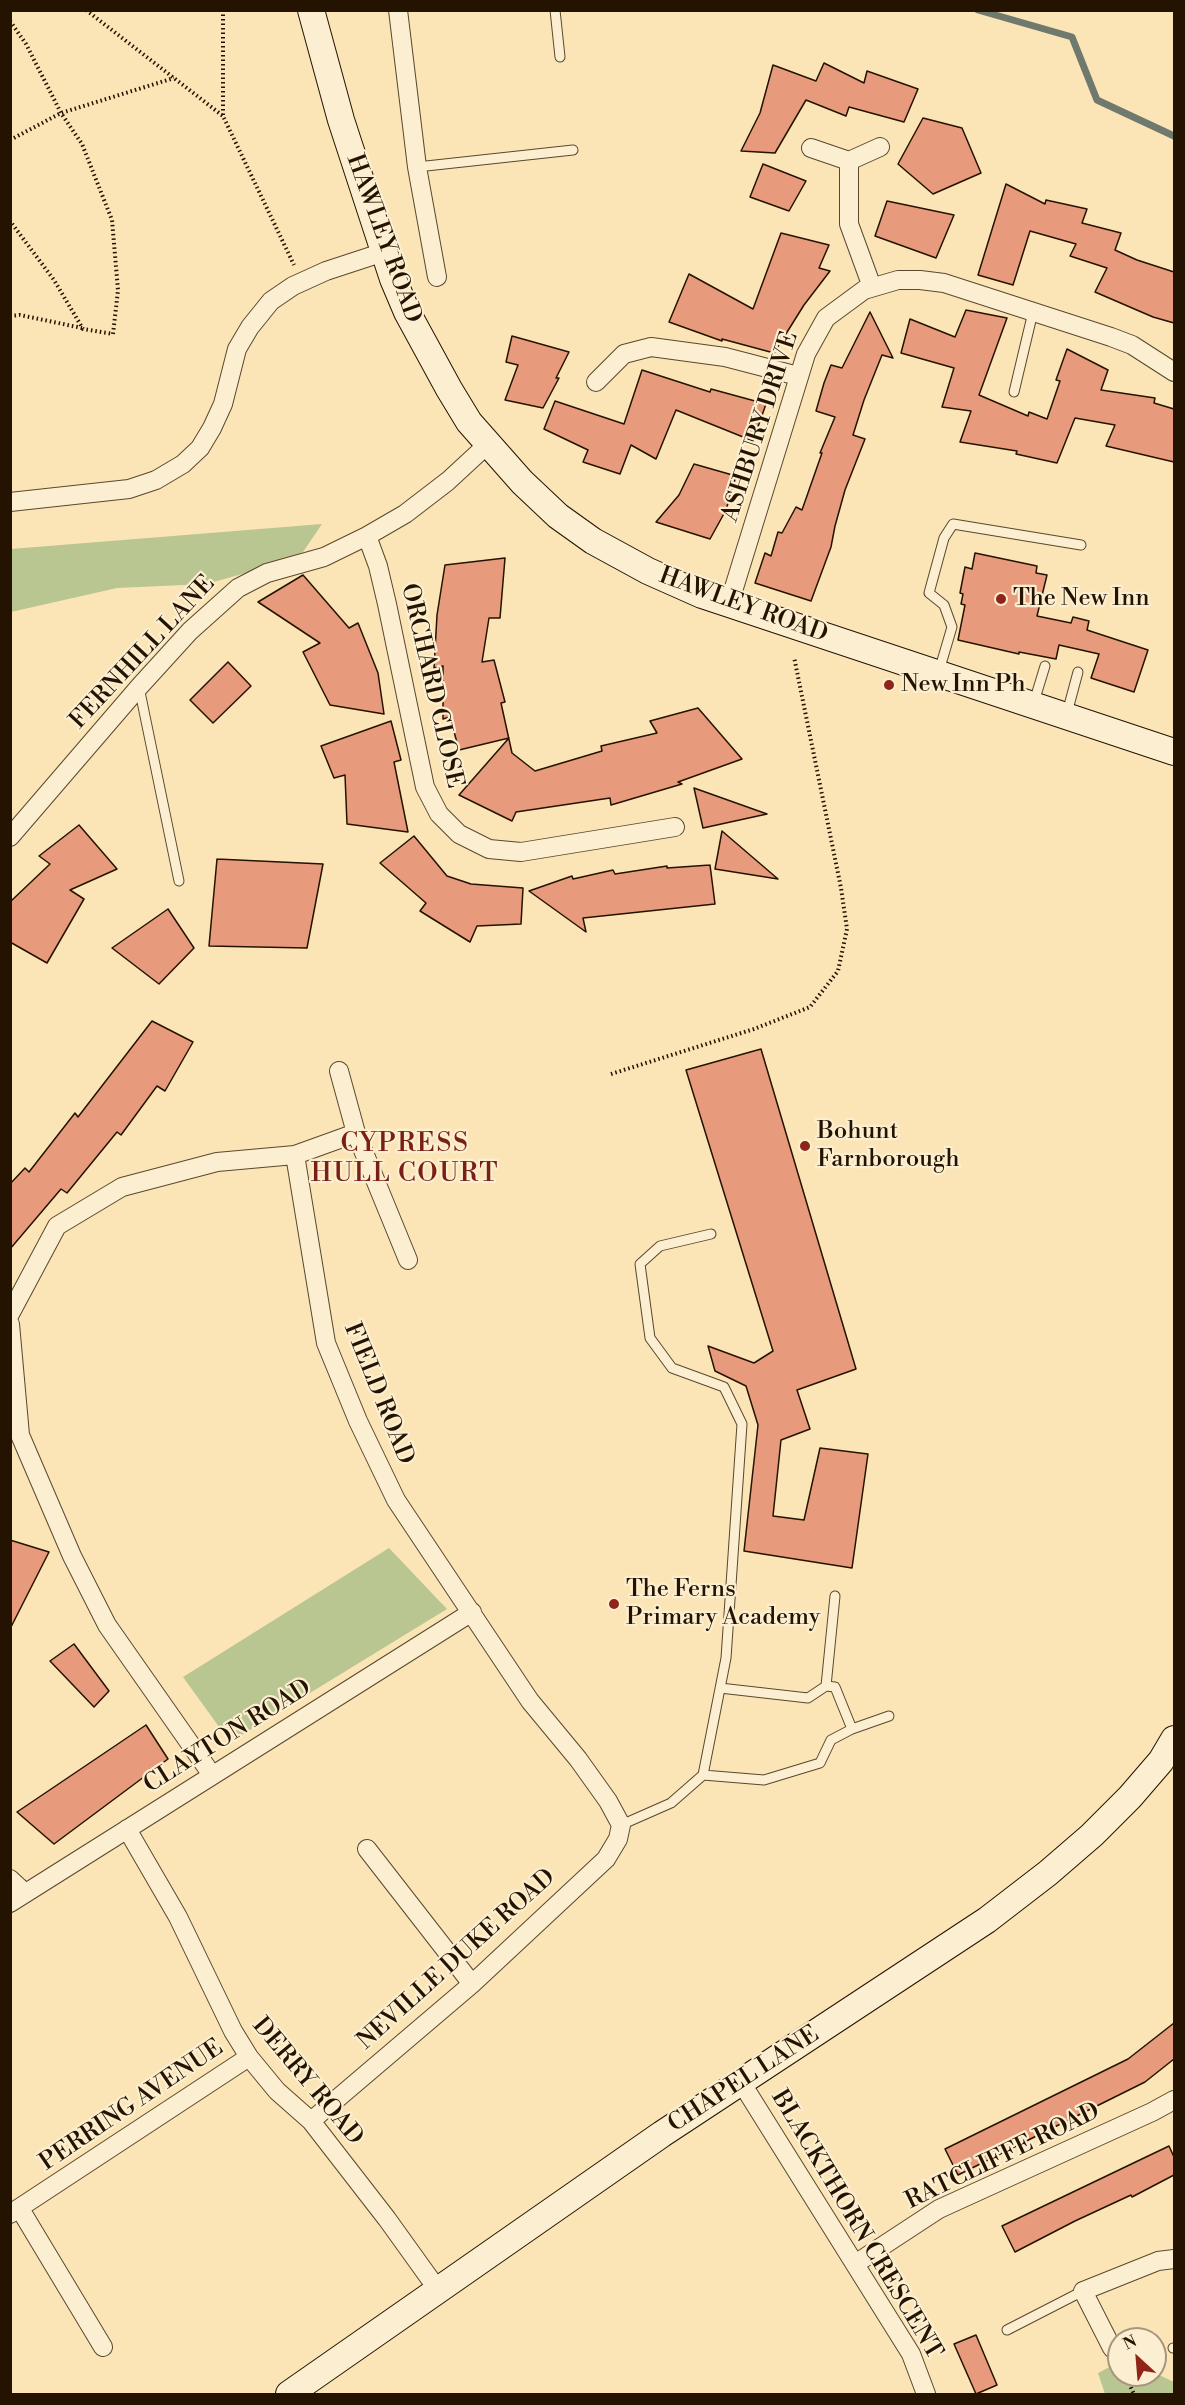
<!DOCTYPE html>
<html>
<head>
<meta charset="utf-8">
<style>
  body { margin:0 }
  #map { position:relative; width:1185px; height:2405px; overflow:hidden; background:#fbe5b6; font-family:"Libre Bodoni",serif }
  canvas { display:block }
  .frame { position:absolute; inset:0; border:12px solid #231300; pointer-events:none }
  .north { position:absolute; left:1107px; top:2327px; width:60px; height:60px; box-sizing:border-box; background:#fceed0; border:2px solid #a5967d; border-radius:50%; rotate:334deg; font-size:16px; font-weight:700; line-height:24px; text-align:center; color:#231300 }
  .north::after { content:''; display:block; margin:auto; width:21px; height:27px; background:#8f2418; clip-path:polygon(50% 0,100% 100%,50% 72%,0 100%) }
</style>
</head>
<body>
<div id="map">
<canvas width="1185" height="2405"></canvas>
<div class="frame"></div>
<div class="north">N</div>
</div>
<script>
const c = document.querySelector('canvas').getContext('2d');
c.lineJoin = 'round';
function fillPath(path, color) {
  c.fillStyle = color;
  c.fill(path, 'evenodd');
}
function poly(rows) {
  const path = new Path2D();
  for (const r of rows) {
    path.moveTo(r[0], r[1]);
    for (let i = 2; i < r.length; i += 2) path.lineTo(r[i], r[i + 1]);
  }
  return path;
}
function strokePath(path, color, width, dash) {
  c.strokeStyle = color;
  c.lineWidth = width;
  c.lineCap = dash ? 'butt' : 'round';
  c.setLineDash(dash || []);
  c.stroke(path);
}
function drawText(font, color, halo, rows, align = 'center') {
  c.font = font + ' "Libre Bodoni",serif';
  c.lineWidth = 4.5;
  c.setLineDash([]);
  c.textBaseline = 'middle';
  c.strokeStyle = halo;
  c.fillStyle = color;
  for (const [text, x, y, turn = 0] of rows) {
    c.save();
    c.translate(x, y);
    c.rotate((+turn || 0) * Math.PI / 180);
    c.textAlign = isNaN(turn) ? turn : align;
    if (halo) c.strokeText(text, 0, 0);
    c.fillText(text, 0, 0);
    c.restore();
  }
}
fillPath(poly([
  [322,524,303,552,257,570,206,584,117,588,11,612,11,549],
  [389,1548,447,1609,230,1742,183,1677],
  [1119,2362,1119,2375,1155,2375,1155,2373,1174,2382,1174,2394,1105,2394,1098,2373]
]), '#bac691');
strokePath(poly([
  [978,10,1072,37,1097,100,1174,136]
]), '#6f796e', 7);
const building = poly([
  [824,63,864,83,867,71,918,89,904,122,849,107,846,116,806,100,775,153,741,151,760,113,773,65,816,81,824,63],
  [923,118,962,128,981,173,933,194,898,164,923,118],
  [763,164,806,181,789,211,750,197,763,164],
  [1006,184,1045,204,1046,200,1087,209,1082,223,1121,233,1115,250,1137,260,1174,272,1174,323,1153,317,1095,292,1107,268,1070,256,1076,244,1030,231,1013,285,978,275,1006,184],
  [887,201,954,215,936,258,875,236,887,201],
  [781,233,829,245,819,268,830,271,804,305,774,353,722,339,722,341,669,322,689,274,753,309,781,233],
  [966,310,1007,318,979,395,1028,416,1029,412,1047,419,1060,381,1056,380,1067,349,1108,370,1101,390,1155,398,1154,403,1174,409,1174,462,1106,446,1115,425,1075,418,1057,463,1016,454,1017,451,960,442,971,411,942,407,954,368,901,353,910,319,955,337,966,310],
  [870,312,893,358,882,355,864,400,853,435,865,439,845,490,835,526,831,547,811,601,755,583,765,553,771,556,778,532,782,533,796,507,802,510,822,453,820,453,835,417,816,411,824,383,831,365,842,368,870,312],
  [512,336,569,352,556,378,559,378,543,408,505,400,518,365,506,362,512,336],
  [642,370,710,392,711,389,766,404,753,441,676,410,656,459,631,445,620,474,583,462,588,450,544,429,555,401,624,424,642,370],
  [694,464,736,476,726,510,710,539,656,522,679,495,694,464],
  [975,553,1037,566,1036,573,1047,575,1037,616,1071,623,1073,617,1089,621,1087,630,1148,650,1134,692,1091,678,1099,654,1059,645,1056,659,1019,652,1019,654,958,640,965,605,961,604,963,594,960,593,965,567,972,569,975,553],
  [505,558,500,618,489,618,482,662,494,660,505,702,501,703,512,753,535,771,602,751,601,746,657,733,650,721,698,708,742,759,678,782,682,784,611,805,610,798,516,812,512,821,459,795,509,738,459,750,450,717,443,719,443,666,434,668,437,615,445,565,505,558],
  [303,575,349,628,358,623,378,673,384,714,330,705,303,652,320,643,258,602,303,575],
  [228,662,251,686,213,723,190,700,228,662],
  [391,721,401,760,394,762,408,832,347,824,345,775,334,778,321,746,391,721],
  [694,788,767,814,703,828,694,788],
  [79,825,117,869,70,890,84,899,47,963,10,942,10,902,50,864,39,856,79,825],
  [722,831,778,879,715,869,722,831],
  [414,836,447,876,471,884,523,888,521,924,477,926,470,942,420,911,426,903,380,863,414,836],
  [217,859,323,864,307,948,209,946,217,859],
  [710,865,715,904,583,918,586,932,529,891,572,876,573,879,613,870,615,874,667,866,667,868,710,865],
  [168,909,194,948,159,984,112,948,168,909],
  [152,1021,193,1042,165,1091,157,1086,121,1135,117,1132,67,1193,61,1189,10,1249,10,1184,25,1168,29,1172,75,1113,78,1117,152,1021],
  [761,1049,856,1369,797,1390,810,1429,781,1440,773,1516,804,1520,820,1448,868,1454,852,1568,744,1551,758,1425,746,1386,715,1371,708,1346,754,1363,773,1351,686,1070,761,1049],
  [10,1540,49,1552,10,1629,10,1540],
  [74,1644,109,1691,94,1707,50,1661,74,1644],
  [146,1725,168,1759,54,1844,17,1812,146,1725],
  [1174,2023,1174,2059,1145,2082,958,2175,945,2149,1128,2059,1174,2023],
  [1169,2146,1174,2157,1174,2175,1132,2197,1131,2195,1075,2221,1015,2252,1002,2226,1169,2146],
  [976,2335,997,2385,976,2394,954,2344,976,2335]
]);
fillPath(building, '#e89a7d');
strokePath(building, '#231300', 1.5);
const lane = poly([
  [555,10,560,57],
  [417,167,573,150],
  [1014,392,1033,312],
  [939,671,952,627,944,605,929,593,944,538,953,524,1081,545],
  [139,687,179,881],
  [1034,702,1045,666],
  [1067,713,1078,672],
  [720,1688,808,1698,826,1686,835,1596],
  [852,1729,889,1716],
  [703,1775,764,1780,820,1763,831,1740,852,1729,835,1687,826,1686],
  [621,1825,671,1803,703,1775,726,1658,742,1424,724,1387,672,1368,650,1338,640,1264,660,1246,711,1234],
  [1007,2330,1083,2291],
  [1173,2348,1174,2348]
]);
const street = poly([
  [398,10,417,167,437,277],
  [811,148,849,161,880,147],
  [849,161,849,224,872,287],
  [596,382,624,354,651,347,725,357,798,376],
  [10,502,129,489,156,480,183,464,200,448,212,428,223,404,237,349,250,327,271,301,293,286,326,271,384,252],
  [367,536,378,566,387,604,425,787,439,814,459,834,489,849,521,852,675,827],
  [729,604,806,354,826,318,864,290,898,280,920,280,944,283,1111,337,1132,345,1174,372],
  [10,837,139,687,190,631,238,588,267,573,324,557,367,536,405,514,448,481,488,444],
  [339,1071,356,1133,408,1260],
  [295,1155,356,1133],
  [10,1314,57,1226,122,1187,217,1162,295,1155,326,1343,358,1421,396,1500,530,1701,578,1759,608,1801,621,1825,618,1839,606,1859,472,1984,311,2121],
  [10,1324,20,1435,72,1556,107,1625,212,1775],
  [127,1829,178,1917,233,2031,249,2057,277,2091,311,2121,387,2219,438,2290],
  [367,1849,472,1984],
  [10,1879,25,1893],
  [10,1903,472,1612],
  [741,2082,911,2354,926,2394],
  [20,2209,103,2347],
  [10,2214,249,2057],
  [855,2264,939,2209,1152,2112,1174,2100],
  [1112,2348,1083,2291,1158,2261,1174,2259]
]);
const secondary = poly([
  [311,10,341,120,393,279,407,312,449,389,469,422,522,482,558,516,593,541,648,571,702,595,1174,752],
  [289,2394,662,2134,987,1920,1048,1873,1092,1835,1130,1797,1161,1761,1174,1739]
]);
strokePath(lane, '#59482e', 11);
strokePath(street, '#59482e', 20);
strokePath(secondary, '#231300', 28);
strokePath(poly([
  [86,10,223,116],
  [223,10,223,116,294,265],
  [10,21,26,44,61,113,82,144,112,220,118,290,113,334,83,329,54,280,10,221],
  [10,140,61,113,174,78],
  [10,316,20,315,82,328],
  [611,1074,754,1029,810,1007,838,971,847,929,841,888,794,657],
  [1125,2375,1134,2394]
]), '#231300', 4, [1.5, 3]);
strokePath(lane, '#fceed0', 9);
strokePath(street, '#fceed0', 18);
strokePath(secondary, '#fceed0', 26);
for (const [x, y, r, color] of [
  [1001,599,6,"#8f2418"],
  [889,685,6,"#8f2418"],
  [805,1146,6,"#8f2418"],
  [614,1604,6,"#8f2418"]
]) {
  const dot = new Path2D();
  dot.arc(x, y, r, 0, 2 * Math.PI);
  c.fillStyle = color;
  c.fill(dot);
  strokePath(dot, '#fceed0', 2);
}
drawText('24px', '#231300', '#fceed0', [
  ["HAWLEY ROAD",383,239,70],
  ["ASHBURY DRIVE",761,427,-72],
  ["HAWLEY ROAD",743,606,20],
  ["FERNHILL LANE",143,653,-47],
  ["ORCHARD CLOSE",431,686,77],
  ["FIELD ROAD",378,1394,68],
  ["CLAYTON ROAD",228,1737,-32],
  ["NEVILLE DUKE ROAD",457,1960,-42],
  ["CHAPEL LANE",744,2080,-33],
  ["DERRY ROAD",307,2082,50],
  ["PERRING AVENUE",132,2106,-34],
  ["RATCLIFFE ROAD",1003,2157,-26],
  ["BLACKTHORN CRESCENT",856,2225,59]
]);
drawText('24px', '#231300', '#fceed0', [
  ["The New Inn",1013,599],
  ["New Inn Ph",901,685],
  ["Bohunt",817,1132],
  ["Farnborough",817,1160],
  ["The Ferns",626,1590],
  ["Primary Academy",626,1618]
], 'left');
c.letterSpacing = '1.5px';
drawText('26px', '#7a1f14', '#fceed0', [
  ["CYPRESS",405,1145],
  ["HULL COURT",405,1175]
]);
c.letterSpacing = '0px';
</script>
</body>
</html>
